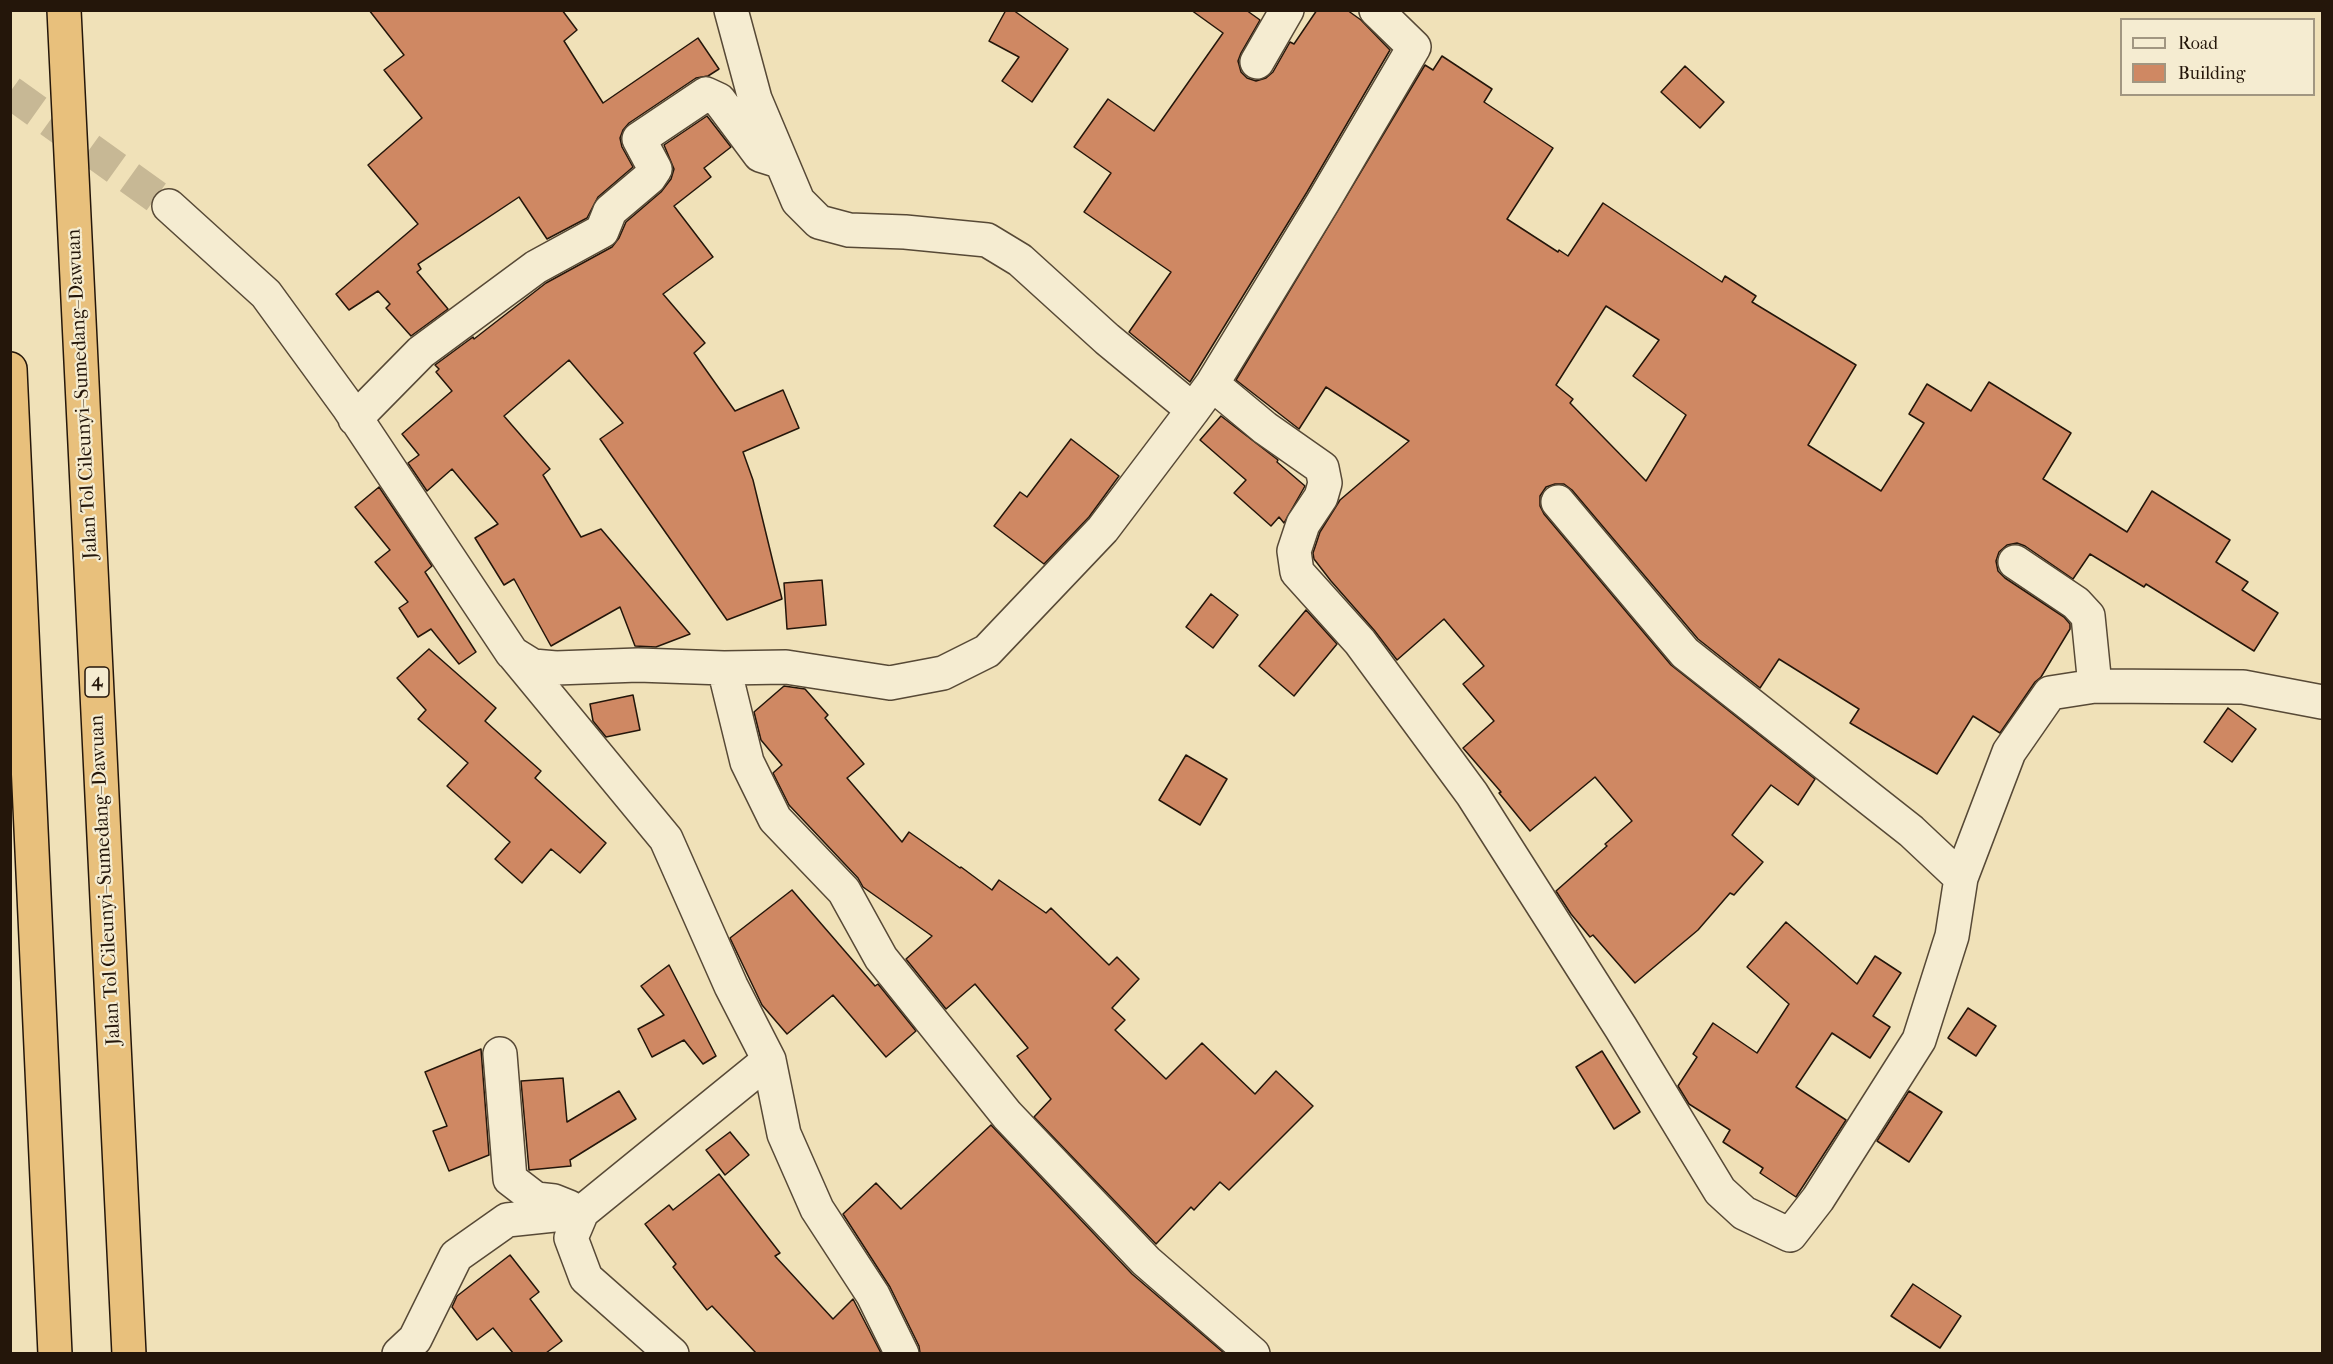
<!DOCTYPE html>
<html>
<head>
<meta charset="utf-8">
<style>
  body { margin:0 }
  #map { position:relative; width:2333px; height:1364px; overflow:hidden; background:#f0e1b8; font-family:"IM FELL French Canon",serif }
  canvas { display:block }
  .frame { position:absolute; inset:0; border:12px solid #24160a; pointer-events:none }
  .legend { position:absolute; left:2120px; top:18px; width:195px; height:78px; box-sizing:border-box; background:#f5ecd1; border:2px solid #a19681; margin:0; padding:8px 10px; list-style:none; font-size:18px; color:#24160a }
  .legend li { display:flex; align-items:center; gap:12px; height:30px }
  .legend b { width:30px; border:2px solid #a19681 }
</style>
</head>
<body>
<div id="map">
<canvas width="2333" height="1364"></canvas>
<div class="frame"></div>
<ul class="legend">
<li><b style="height:8px;background:#f5ecd1"></b>Road</li>
<li><b style="height:16px;background:#cf8863"></b>Building</li>
</ul>
</div>
<script>
const c = document.querySelector('canvas').getContext('2d');
c.lineJoin = 'round';
function fillPath(path, color) {
  c.fillStyle = color;
  c.fill(path, 'evenodd');
}
function poly(rows) {
  const path = new Path2D();
  for (const r of rows) {
    path.moveTo(r[0], r[1]);
    for (let i = 2; i < r.length; i += 2) path.lineTo(r[i], r[i + 1]);
  }
  return path;
}
function strokePath(path, color, width, dash) {
  c.strokeStyle = color;
  c.lineWidth = width;
  c.lineCap = dash ? 'butt' : 'round';
  c.setLineDash(dash || []);
  c.stroke(path);
}
function drawText(font, color, halo, rows, align = 'center') {
  c.font = font + ' "IM FELL French Canon",serif';
  c.lineWidth = 4.5;
  c.setLineDash([]);
  c.textBaseline = 'middle';
  c.strokeStyle = halo;
  c.fillStyle = color;
  for (const [text, x, y, turn = 0] of rows) {
    c.save();
    c.translate(x, y);
    c.rotate((+turn || 0) * Math.PI / 180);
    c.textAlign = isNaN(turn) ? turn : align;
    if (halo) c.strokeText(text, 0, 0);
    c.fillText(text, 0, 0);
    c.restore();
  }
}
const building = poly([
  [369,10,562,10,577,30,564,41,603,103,698,38,719,69,708,76,696,78,629,123,623,130,620,138,622,147,633,167,598,197,587,218,547,239,519,197,418,264,421,269,417,272,448,309,411,336,386,308,390,304,378,291,349,310,336,294,418,224,368,165,422,118,384,70,404,55,369,10],
  [1006,10,1013,10,1068,49,1032,102,1002,81,1019,57,989,41,1006,10],
  [1191,10,1246,10,1260,20,1241,53,1238,61,1241,72,1247,78,1256,81,1266,78,1273,72,1290,42,1294,44,1317,10,1347,10,1361,20,1390,50,1307,192,1190,382,1129,332,1171,272,1084,212,1111,173,1074,147,1108,99,1154,131,1223,33,1191,10],
  [1442,56,1492,89,1484,102,1553,148,1507,219,1558,252,1559,250,1568,256,1603,203,1722,282,1725,276,1756,296,1752,302,1856,365,1808,445,1881,491,1924,423,1909,414,1927,384,1971,411,1989,382,2071,433,2043,479,2127,532,2152,491,2230,540,2216,562,2248,582,2242,590,2278,613,2254,651,2146,584,2144,587,2090,554,2073,579,2025,546,2017,543,2007,545,1999,552,1996,561,1998,571,2005,578,2064,617,2070,624,2070,629,2041,677,2035,682,2000,733,1973,716,1937,774,1850,723,1859,709,1779,659,1760,688,1698,639,1572,490,1564,484,1555,484,1546,487,1540,496,1540,506,1544,514,1671,665,1815,779,1798,805,1771,785,1732,835,1763,862,1734,895,1730,893,1698,930,1635,983,1593,935,1590,937,1571,914,1556,891,1607,846,1605,844,1632,821,1595,777,1530,831,1499,793,1501,792,1463,748,1494,721,1463,684,1484,666,1444,619,1397,660,1374,630,1331,581,1314,559,1313,553,1320,532,1340,500,1409,441,1326,387,1299,429,1236,380,1425,65,1433,70,1442,56],
  [1606,306,1659,340,1633,376,1686,415,1646,481,1570,403,1573,399,1556,385,1606,306],
  [1685,66,1724,102,1700,128,1661,92,1685,66],
  [707,116,731,147,704,168,711,177,674,206,713,257,663,294,705,343,694,353,735,411,783,390,799,428,743,452,753,480,782,599,727,620,600,439,623,423,569,360,504,416,550,469,543,475,581,537,601,529,690,634,656,647,635,646,620,607,551,646,514,579,504,585,475,538,498,524,452,469,427,491,408,463,419,455,402,434,452,391,436,372,439,369,435,365,473,337,474,339,546,283,612,247,619,238,626,222,661,192,671,179,674,169,664,145,707,116],
  [1221,416,1278,460,1277,462,1305,486,1284,523,1279,517,1271,526,1234,493,1246,480,1200,440,1221,416],
  [1071,439,1119,476,1089,517,1044,564,994,526,1020,492,1027,497,1071,439],
  [379,487,432,566,425,572,476,652,459,664,431,629,418,637,399,608,408,602,375,562,390,550,355,507,379,487],
  [822,580,826,625,787,629,784,583,822,580],
  [1211,594,1238,615,1213,648,1186,627,1211,594],
  [1306,610,1337,644,1294,696,1259,666,1306,610],
  [429,649,496,708,485,721,541,771,535,778,606,843,580,873,551,849,522,883,495,859,510,842,447,786,468,763,418,719,426,710,397,678,429,649],
  [784,686,805,689,828,715,825,718,864,764,847,778,902,842,909,832,960,868,961,867,992,890,999,880,1046,913,1051,908,1109,965,1117,957,1139,979,1112,1008,1125,1020,1115,1030,1166,1079,1202,1043,1255,1094,1276,1071,1313,1106,1229,1190,1220,1182,1194,1210,1191,1207,1156,1244,1034,1117,1051,1099,1017,1056,1028,1048,975,984,946,1009,906,959,932,936,863,887,858,878,789,805,773,773,782,765,761,740,754,712,784,686],
  [633,695,640,730,606,737,593,721,590,704,633,695],
  [2228,708,2256,729,2232,762,2204,742,2228,708],
  [1186,755,1227,779,1200,825,1159,800,1186,755],
  [792,890,875,986,878,984,916,1031,886,1057,833,995,787,1034,762,1005,730,938,792,890],
  [1786,922,1857,984,1875,956,1901,973,1873,1016,1890,1027,1870,1058,1832,1033,1796,1087,1846,1120,1796,1197,1760,1173,1763,1168,1723,1142,1730,1130,1689,1104,1678,1086,1697,1057,1693,1054,1713,1023,1757,1053,1789,1004,1747,967,1786,922],
  [669,965,716,1056,703,1064,684,1040,652,1057,638,1029,664,1015,641,986,669,965],
  [1968,1008,1996,1026,1976,1056,1948,1038,1968,1008],
  [481,1049,489,1155,449,1171,433,1131,447,1126,425,1072,481,1049],
  [1602,1051,1640,1112,1614,1129,1576,1067,1602,1051],
  [563,1078,567,1122,619,1091,636,1119,570,1160,571,1166,529,1170,521,1081,563,1078],
  [1909,1091,1942,1112,1909,1162,1877,1141,1909,1091],
  [991,1125,1132,1274,1224,1353,920,1353,919,1346,890,1287,843,1214,876,1183,901,1209,991,1125],
  [730,1132,749,1155,725,1175,706,1150,730,1132],
  [719,1174,780,1253,775,1256,833,1319,853,1299,881,1353,756,1353,712,1306,707,1310,673,1267,676,1264,645,1224,669,1205,673,1210,719,1174],
  [510,1255,539,1292,530,1299,562,1341,546,1353,513,1353,493,1328,477,1340,452,1307,457,1296,510,1255],
  [1913,1284,1961,1316,1940,1348,1891,1316,1913,1284]
]);
fillPath(building, '#cf8863');
strokePath(building, '#24160a', 1.5);
strokePath(poly([
  [10,92,169,206]
]), '#c7b895', 33, [33, 16]);
const street = poly([
  [731,10,755,99,798,201,819,222,849,230,905,232,987,240,1020,260,1107,339,1193,410],
  [1257,62,1287,10],
  [169,206,266,294,349,408,512,653,533,666,556,668,638,665,724,668,786,667,890,683,943,673,987,651,1103,529,1193,410,1212,384,1323,202,1414,47,1376,10],
  [1212,384,1265,428,1322,468,1325,483,1321,497,1303,524,1294,551,1297,572,1360,642,1472,794,1621,1028,1720,1191,1744,1213,1790,1235,1818,1199,1919,1040,1952,936,1961,878,1911,831,1685,653,1558,502],
  [355,419,421,352,536,267,602,231,610,211,649,178,655,169,639,139,706,94,719,100,760,155,779,161],
  [2015,562,2076,603,2088,616,2095,686],
  [515,656,666,839,731,986,769,1060,784,1134,817,1209,873,1295,902,1354],
  [724,668,747,762,775,819,844,891,881,958,1007,1115,1146,1261,1253,1354],
  [1961,878,2009,752,2050,693,2095,686,2243,687,2322,702],
  [500,1054,510,1179,536,1199,554,1201,569,1207],
  [399,1354,415,1339,456,1256,507,1220,582,1212],
  [672,1354,586,1278,571,1238,582,1212,769,1060]
]);
const highway = poly([
  [64,10,129,1354],
  [10,369,55,1354]
]);
strokePath(street, '#574936', 36);
strokePath(highway, '#24160a', 36);
strokePath(street, '#f5ecd1', 33);
strokePath(highway, '#e8c07c', 33);
for (const [x, y, w] of [
  [97,682,24]
]) {
  const box = new Path2D();
  box.roundRect(x - w / 2, y - 15, w, 30, 4.5);
  c.fillStyle = '#f5ecd1';
  c.fill(box);
  strokePath(box, '#24160a', 1.5);
}
drawText('bold 18px', '#24160a', null, [
  ["4",97,682]
]);
drawText('20px', '#24160a', '#f5ecd1', [
  ["Jalan Tol Cileunyi–Sumedang–Dawuan",83,394,-93],
  ["Jalan Tol Cileunyi–Sumedang–Dawuan",106,880,-93]
]);
</script>
</body>
</html>
